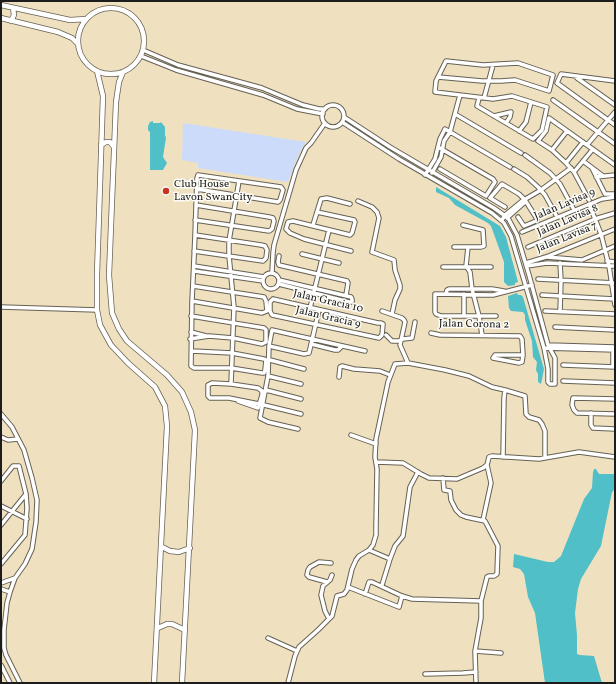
<!DOCTYPE html>
<html>
<head>
<meta charset="utf-8">
<style>
  body { margin:0 }
  #map { position:relative; width:616px; height:684px; overflow:hidden; background:#efe1c0; font-family:Vollkorn,serif }
  canvas { display:block }
  .frame { position:absolute; inset:0; border:2px solid #1c1c1c; pointer-events:none }
</style>
</head>
<body>
<div id="map">
<canvas width="616" height="684"></canvas>
<div class="frame"></div>
</div>
<script>
const c = document.querySelector('canvas').getContext('2d');
c.lineJoin = 'round';
function fillPath(path, color) {
  c.fillStyle = color;
  c.fill(path, 'evenodd');
}
function poly(rows) {
  const path = new Path2D();
  for (const r of rows) {
    if (r.length === 3) {
      path.moveTo(r[0] + r[2], r[1]);
      path.arc(r[0], r[1], r[2], 0, 2 * Math.PI);
      continue;
    }
    path.moveTo(r[0], r[1]);
    for (let i = 2; i < r.length; i += 2) path.lineTo(r[i], r[i + 1]);
  }
  return path;
}
function strokePath(path, color, width, dash) {
  c.strokeStyle = color;
  c.lineWidth = width;
  c.lineCap = dash ? 'butt' : 'round';
  c.setLineDash(dash || []);
  c.stroke(path);
}
function drawText(font, color, halo, rows, align = 'center') {
  c.font = font + ' Vollkorn,serif';
  c.lineWidth = 3;
  c.setLineDash([]);
  c.textBaseline = 'middle';
  c.strokeStyle = halo;
  c.fillStyle = color;
  for (const [text, x, y, turn = 0] of rows) {
    c.save();
    c.translate(x, y);
    c.rotate((+turn || 0) * Math.PI / 180);
    c.textAlign = isNaN(turn) ? turn : align;
    if (halo) c.strokeText(text, 0, 0);
    c.fillText(text, 0, 0);
    c.restore();
  }
}
fillPath(poly([
  [183,123,306,142,299,154,288,182,198,168,198,163,182,160]
]), '#cddbfa');
fillPath(poly([
  [153,121,153,123,160,123,161,122,165,127,165,135,166,138,163,157,167,163,163,170,150,170,150,132,148,130,148,126,150,122],
  [436,187,500,226,506,237,518,282,515,283,515,285,508,286,504,282,504,262,491,226,488,223,455,205,449,198,436,192],
  [517,293,518,295,521,295,523,297,544,369,541,384,538,382,538,374,536,370,537,362,533,357,532,341,525,320,525,315,523,312,511,311,509,308,508,296],
  [594,469,596,469,599,474,615,474,615,489,612,492,601,546,581,579,578,589,575,613,577,635,577,654,580,655,594,656,602,683,545,683,535,613,528,597,524,574,520,569,513,567,514,554,548,562,554,562,561,556,584,499,592,488,593,472]
]), '#51bfc8');
const minor = poly([
  [143,50,178,65,262,88,303,105,319,109,325,109],
  [141,56,176,70,263,95,297,109,323,114],
  [438,77,482,81,501,81,515,80,549,91,553,75,518,63,483,65,446,61,436,81,435,92,493,99,512,96,547,107,542,130,533,139,477,106,479,98],
  [577,78,615,105],
  [615,81,561,74,557,83,615,125],
  [484,98,493,65],
  [553,100,615,144],
  [333,116,11],
  [455,114,521,153],
  [494,116,511,112,510,117,506,123],
  [342,122,399,159,492,213,504,223,511,236,544,348,548,369,548,382,550,384,555,384,555,358,548,345,529,275,517,235,508,218,494,208,390,147,344,117],
  [519,131,526,122,531,102],
  [587,145,615,112],
  [438,147,493,179,495,182,486,196,440,169],
  [552,150,567,131],
  [525,155,550,173,560,184,573,208],
  [583,161,603,176],
  [566,163,583,142],
  [592,168,605,194,615,194],
  [514,169,527,177,538,187,545,195,556,215],
  [574,172,593,149],
  [432,173,441,157,444,141,450,132,460,95],
  [425,175,435,159,440,139,445,129,510,167],
  [596,177,615,175],
  [589,200,574,172,566,163,552,150,538,141,546,131,549,118,615,165],
  [358,201,372,207,377,212,379,218,372,252,394,260,395,270,400,285,400,289,395,300,392,314],
  [589,204,601,234,609,266,615,305],
  [505,207,490,198,502,184,519,194,525,200,537,219,536,221,524,226,518,217],
  [317,212,354,220,355,222,352,233,350,235,293,221,288,222,286,229,290,233,304,239,351,251],
  [507,218,524,203,525,200],
  [195,220,269,231,272,229,274,221,273,218,269,217,196,205],
  [502,220,505,215,522,201,541,190,571,168],
  [313,225,321,199,327,198,350,204],
  [522,232,602,199,615,197],
  [454,247,481,247,484,246,483,230,463,225],
  [468,247,466,266,470,272,472,289,479,316,482,335],
  [528,247,595,219,615,213],
  [194,251,263,261,266,258,267,250,265,246,261,245,195,235],
  [302,254,339,263],
  [279,256,278,262,279,265,347,281,348,283,346,295],
  [547,257,582,260,615,246],
  [607,261,615,262],
  [526,263,546,257,615,229],
  [194,266,264,277],
  [527,266,547,263,615,266],
  [443,267,491,267],
  [194,271,263,281],
  [271,281,8],
  [272,273,273,253,274,245,296,170,306,148,311,143,325,123],
  [538,279,615,283],
  [279,284,349,302,352,302,352,299,351,297,279,280],
  [446,294,447,290,449,289,492,289,504,291],
  [464,294,464,316],
  [542,295,614,299],
  [273,299,378,323,381,323,383,324,382,335,379,338,272,315,270,311,270,302,273,299],
  [192,301,262,313,267,311,266,301,264,297,193,286],
  [1,307,97,310],
  [310,308,329,230],
  [382,311,402,318,404,320,405,322,400,345,408,363],
  [545,311,615,314],
  [560,312,561,281,560,263],
  [496,316,441,316,436,314,435,312,435,294,493,295,532,285],
  [555,327,615,330],
  [191,332,206,336],
  [431,333,440,335,520,336,522,339,523,355,522,362,519,363,493,358,495,355,523,355],
  [386,335,392,341,398,341,403,339,412,338,415,322],
  [190,339,209,336,233,338,262,344,266,342,266,330,264,328,191,316],
  [311,344,335,350,338,350,342,346],
  [548,345,615,347],
  [269,346,304,354,309,353,319,310],
  [544,348,615,350],
  [192,351,232,353,264,359,266,360,265,370,264,373,262,373,231,368,194,368,191,366,192,301,193,280,195,235,197,178,198,175,281,187,283,190,280,200,278,202,197,189],
  [270,360,304,369],
  [563,365,615,367],
  [613,367,613,348],
  [268,376,301,384],
  [339,377,340,367,342,366,354,369,380,371,390,375],
  [563,381,615,383],
  [231,384,234,307,229,256,229,241,239,181],
  [266,390,301,399],
  [505,390,525,396,526,414,529,417,539,420,542,424,545,431,545,458],
  [615,399,573,398,572,405,574,410,577,413,615,414],
  [238,401,258,408,262,395,262,391,258,388,231,384,212,383,208,385,208,396,210,398,229,398,259,404],
  [264,405,301,414],
  [591,413,591,425,593,428,615,429],
  [1,414,12,427,24,450,32,478,37,500,36,522,32,549,25,564,15,578,10,592,7,603,4,630,4,648,6,655,20,683],
  [298,429,268,422,260,418,268,376,269,346,272,330,365,351],
  [351,435,376,444],
  [1,437,8,440,18,439],
  [377,462,403,463,421,474,429,478,457,479,483,468,487,465,489,457,492,456,539,459,579,452,615,457],
  [443,478,444,490,450,491,451,500,456,510,461,515,466,517,485,521,498,546,497,574,494,576,489,576,487,577,481,601,481,618,475,651,476,683],
  [1,481,13,466,19,466,26,494,27,508,25,535,1,564],
  [1,506,27,519],
  [483,520,491,483,487,465],
  [1,525,26,494],
  [369,550,390,559,382,585],
  [390,559,395,546,403,536,410,487,418,472],
  [327,582,309,577,307,575,308,570,310,567,319,562,331,563],
  [1,583,15,578],
  [348,587,399,607,402,596],
  [1,589,10,592],
  [365,594,369,582,372,582,402,596,412,599,481,601],
  [329,619,325,611,321,595,323,586,330,580,332,575],
  [268,638,297,651],
  [475,651,501,653],
  [1,665,10,683],
  [425,674,463,673,476,672],
  [288,683,295,656,299,647,318,630,332,616,337,596,344,594,347,590,352,569,356,560,359,556,369,550,373,545,376,535,376,527,377,469,375,457,376,439,388,382,395,364,408,363,445,370,469,376,492,387,505,390,504,398,503,457]
]);
const tertiary = poly([
  [1,5,70,20,86,19],
  [111,41,33],
  [1,18,58,32,72,38,78,44],
  [11,21,14,15,13,8],
  [97,71,103,96,97,274,97,310,100,325,111,345,128,363,155,387,165,406,167,426,154,683],
  [123,72,119,82,116,102,109,275,112,313,119,329,127,341,167,375,182,392,191,412,195,430,182,683],
  [101,145,106,142,110,142,114,147],
  [162,547,170,551,179,552,190,548],
  [158,628,167,624,172,624,185,630]
]);
strokePath(minor, '#666155', 5.5);
strokePath(tertiary, '#666155', 6);
strokePath(minor, '#fff', 3.5);
strokePath(tertiary, '#fff', 4.5);
for (const [x, y, r, color] of [
  [166,191,4,"#c8321e"]
]) {
  const dot = new Path2D();
  dot.arc(x, y, r, 0, 2 * Math.PI);
  c.fillStyle = color;
  c.fill(dot);
  strokePath(dot, '#fdfcf7', 1.5);
}
drawText('11px', '#1c1c1c', '#fdfcf7', [
  ["Club House",174,185],
  ["Lavon SwanCity",174,198]
], 'left');
drawText('11px', '#1c1c1c', '#fdfcf7', [
  ["Jalan Lavisa 9",565,205,-23],
  ["Jalan Lavisa 8",568,221,-23],
  ["Jalan Lavisa 7",567,238,-22],
  ["Jalan Gracia 10",328,302,13],
  ["Jalan Gracia 9",328,318,13],
  ["Jalan Corona 2",474,325,1]
]);
</script>
</body>
</html>
